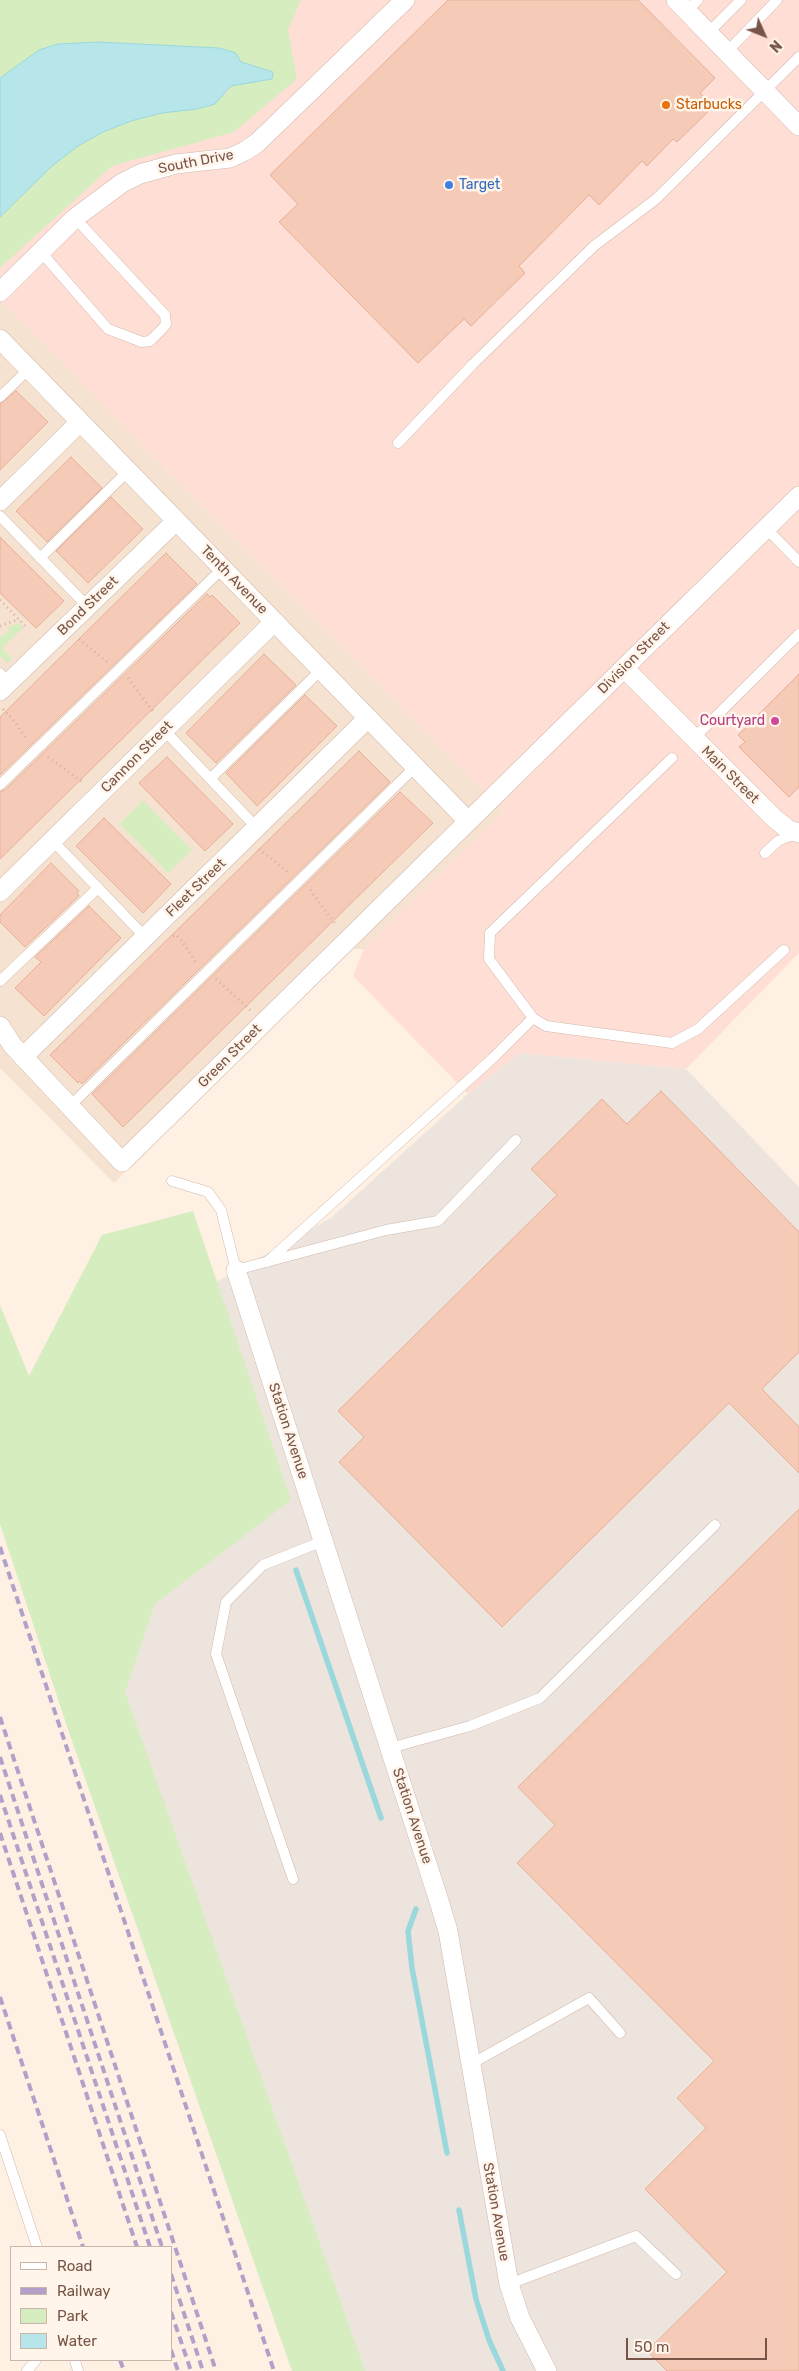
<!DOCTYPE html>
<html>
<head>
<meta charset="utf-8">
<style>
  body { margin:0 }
  #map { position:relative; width:799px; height:2371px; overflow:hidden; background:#fef1e3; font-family:Rubik,sans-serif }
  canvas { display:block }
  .legend { position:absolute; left:10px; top:2246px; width:162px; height:115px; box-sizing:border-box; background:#fff5eb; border:1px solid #c9b5a9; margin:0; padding:6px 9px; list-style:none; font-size:15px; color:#785447 }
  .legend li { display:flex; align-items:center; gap:10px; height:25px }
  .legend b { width:25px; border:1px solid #c9b5a9 }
  .north { position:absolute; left:739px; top:10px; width:50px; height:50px; -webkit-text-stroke:4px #fff5eb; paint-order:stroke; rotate:134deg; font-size:14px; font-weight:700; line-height:20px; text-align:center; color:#785447 }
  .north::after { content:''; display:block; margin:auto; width:18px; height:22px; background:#785447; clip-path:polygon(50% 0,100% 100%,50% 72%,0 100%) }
  .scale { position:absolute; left:626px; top:2338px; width:141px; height:22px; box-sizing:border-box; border:2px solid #785447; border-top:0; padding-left:6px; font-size:15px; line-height:18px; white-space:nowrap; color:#785447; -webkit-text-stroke:4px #fff5eb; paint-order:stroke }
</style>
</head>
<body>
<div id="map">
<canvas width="799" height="2371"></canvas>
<ul class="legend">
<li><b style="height:6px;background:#fff"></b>Road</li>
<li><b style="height:6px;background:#b2a0c8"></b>Railway</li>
<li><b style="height:14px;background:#d6edc0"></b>Park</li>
<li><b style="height:14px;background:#b6e6e9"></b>Water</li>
</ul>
<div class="north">N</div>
<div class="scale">50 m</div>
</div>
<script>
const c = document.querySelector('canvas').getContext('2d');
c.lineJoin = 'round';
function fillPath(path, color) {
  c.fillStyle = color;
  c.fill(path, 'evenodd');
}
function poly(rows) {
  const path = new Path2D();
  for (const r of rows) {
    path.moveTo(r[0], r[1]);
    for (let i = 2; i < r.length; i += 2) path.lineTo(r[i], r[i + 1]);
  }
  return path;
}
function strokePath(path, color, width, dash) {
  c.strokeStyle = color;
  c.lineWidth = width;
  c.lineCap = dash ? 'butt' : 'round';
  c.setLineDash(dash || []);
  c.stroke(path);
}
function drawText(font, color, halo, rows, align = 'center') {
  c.font = font + ' Rubik,sans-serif';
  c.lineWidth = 5;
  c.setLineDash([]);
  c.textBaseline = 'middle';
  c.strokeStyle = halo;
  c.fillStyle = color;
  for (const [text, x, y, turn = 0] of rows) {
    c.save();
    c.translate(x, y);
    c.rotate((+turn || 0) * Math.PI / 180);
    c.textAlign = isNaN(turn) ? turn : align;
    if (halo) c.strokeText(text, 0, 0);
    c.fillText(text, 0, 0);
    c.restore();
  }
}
fillPath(poly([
  [0,300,504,811,364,949,353,949,114,1183,0,1068]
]), '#f6e2d0');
fillPath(poly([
  [0,0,799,0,799,953,686,1069,520,1053,468,1094,353,976,364,949,504,811,0,300]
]), '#ffded6');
fillPath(poly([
  [520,1053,686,1069,799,1187,799,2371,292,2371,70,1735,0,1524,0,1402,331,1218,468,1094]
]), '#ede4de');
fillPath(poly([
  [0,0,301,0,288,30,297,79,234,132,112,166,0,268,0,217,52,166,78,146,103,132,131,121,226,94,231,86,272,79,273,72,241,62,8,74,0,78],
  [19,623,23,628,2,648,12,659,7,663,0,656,0,637,8,632,9,630,8,627],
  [143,800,192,850,168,873,119,824],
  [193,1211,291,1500,155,1604,125,1692,365,2371,292,2371,70,1735,0,1524,0,1305,29,1376,102,1235]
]), '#d6edc0');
const water = poly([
  [98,42,219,48,236,53,241,62,273,72,272,79,231,86,215,104,197,109,162,113,131,121,103,132,78,146,52,166,0,217,0,78,39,50,58,44,98,42]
]);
fillPath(water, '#b6e6e9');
strokePath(water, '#9bd8dc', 1);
strokePath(poly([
  [296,1570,381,1818],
  [416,1909,408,1931,412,1968,447,2153],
  [459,2210,476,2299,489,2340,503,2371]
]), '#9bd8dc', 5.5);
const building = poly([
  [448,0,638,0,715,78,700,93,714,106,677,142,673,139,647,166,642,161,599,205,589,195,519,266,525,273,471,326,464,319,418,363,279,222,298,204,270,175,448,0],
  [16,391,48,422,0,470,0,404,16,391],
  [71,457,102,488,47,542,16,511,71,457],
  [111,497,143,529,88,583,56,551,111,497],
  [0,537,64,601,36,628,0,593,0,537],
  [166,553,197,584,0,775,0,717,166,553],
  [207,594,210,597,212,595,240,623,0,859,0,792,5,790,207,594],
  [264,654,296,685,216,763,186,733,264,654],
  [799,674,799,787,789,797,739,747,745,742,738,735,799,674],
  [305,695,337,726,257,806,226,773,305,695],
  [359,751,390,782,82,1084,79,1081,78,1083,50,1055,359,751],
  [167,757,233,824,205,851,139,783,167,757],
  [400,792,433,823,123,1127,92,1094,400,792],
  [104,818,171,884,143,913,76,846,104,818],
  [51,863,79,891,77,893,79,896,25,947,0,922,0,915,51,863],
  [89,906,121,938,44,1016,15,988,41,962,35,957,89,906],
  [661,1091,799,1232,799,1352,762,1389,799,1427,799,1473,729,1403,502,1627,339,1462,364,1437,338,1411,557,1195,531,1169,602,1099,627,1124,661,1091],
  [799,1509,799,2371,667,2371,647,2351,727,2272,645,2189,706,2128,677,2098,714,2061,517,1863,555,1825,518,1787,799,1509]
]);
fillPath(building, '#f5cbb8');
strokePath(building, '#e9af97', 1);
const service = poly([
  [687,11,698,0],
  [708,33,741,0],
  [727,52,777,0],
  [41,252,108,329,142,342,150,341,163,328,166,324,165,315,75,218],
  [0,397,29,369],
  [398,443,473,364,594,246,656,199,799,57],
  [0,516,88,607],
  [766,528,799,562],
  [40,558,128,471],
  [0,673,9,683],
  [164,730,257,828],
  [694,738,799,634],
  [210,779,321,670],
  [0,785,223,568],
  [52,840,146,938],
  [765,853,778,841,795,834],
  [0,981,98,888],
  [533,1018,489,959,490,933,672,758],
  [70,1106,415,767],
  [172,1181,208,1192,221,1210,236,1270,386,1230,438,1221,516,1140],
  [267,1262,493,1058,533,1018,546,1026,672,1043,698,1029,784,950],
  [390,1748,470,1726,540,1698,715,1525],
  [293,1879,216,1654,226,1602,263,1565,323,1541],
  [471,2064,589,1998,620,2033],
  [0,2135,37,2247],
  [509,2284,636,2236,676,2274],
  [75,2360,78,2371],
  [27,2371,36,2360]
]);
const minor = poly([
  [676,0,799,126],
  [0,292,75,218,122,183,140,174,176,164,230,158,245,151,257,143,405,0],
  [0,339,468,821],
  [0,501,80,422],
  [624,668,775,819,789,830,799,833],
  [0,691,176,521],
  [0,892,274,622],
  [0,1026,13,1046,122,1162,799,496],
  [23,1057,368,718],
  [236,1270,439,1901,448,1931,509,2284,520,2318,547,2371]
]);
strokePath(service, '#d2b9ab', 11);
strokePath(minor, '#d2b9ab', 20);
strokePath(poly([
  [0,600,27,628],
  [0,626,19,619],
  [79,639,107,662],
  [128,678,155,714],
  [3,709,16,723,27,740],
  [48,757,84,783],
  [259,849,289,873],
  [310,890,336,925],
  [173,936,176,935,182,941,197,964],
  [216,979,250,1010]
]), '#dbae9b', 3, [1, 4]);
strokePath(service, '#fff', 10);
strokePath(minor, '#fff', 19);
strokePath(poly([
  [0,1547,274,2371],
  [0,1717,216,2371],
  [0,1757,162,2247],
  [0,1795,150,2247],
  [0,1833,137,2247],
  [0,1997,83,2247],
  [171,2274,203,2371],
  [171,2312,191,2371],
  [171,2350,178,2371],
  [120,2360,124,2371]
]), '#b2a0c8', 4, [8, 5]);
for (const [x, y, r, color] of [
  [666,105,5,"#e8710a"],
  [449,185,5,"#3f7fe0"],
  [775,721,5,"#d1479c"]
]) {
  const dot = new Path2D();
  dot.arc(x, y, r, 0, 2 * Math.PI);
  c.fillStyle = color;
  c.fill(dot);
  strokePath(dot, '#fff5eb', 2);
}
drawText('14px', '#c56008', '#fff5eb', [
  ["Starbucks",676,105]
], 'left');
drawText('14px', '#785447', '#fff5eb', [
  ["South Drive",196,162,-11],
  ["Tenth Avenue",234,580,46],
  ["Bond Street",88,606,-44],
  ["Division Street",634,658,-45],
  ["Cannon Street",137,757,-45],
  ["Main Street",730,775,45],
  ["Fleet Street",196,888,-44],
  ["Green Street",230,1056,-45],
  ["Station Avenue",288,1431,72],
  ["Station Avenue",412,1816,72],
  ["Station Avenue",496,2212,80]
]);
drawText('14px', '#366cbe', '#fff5eb', [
  ["Target",459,185]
], 'left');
drawText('14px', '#b23c85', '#fff5eb', [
  ["Courtyard",765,721]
], 'right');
</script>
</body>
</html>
